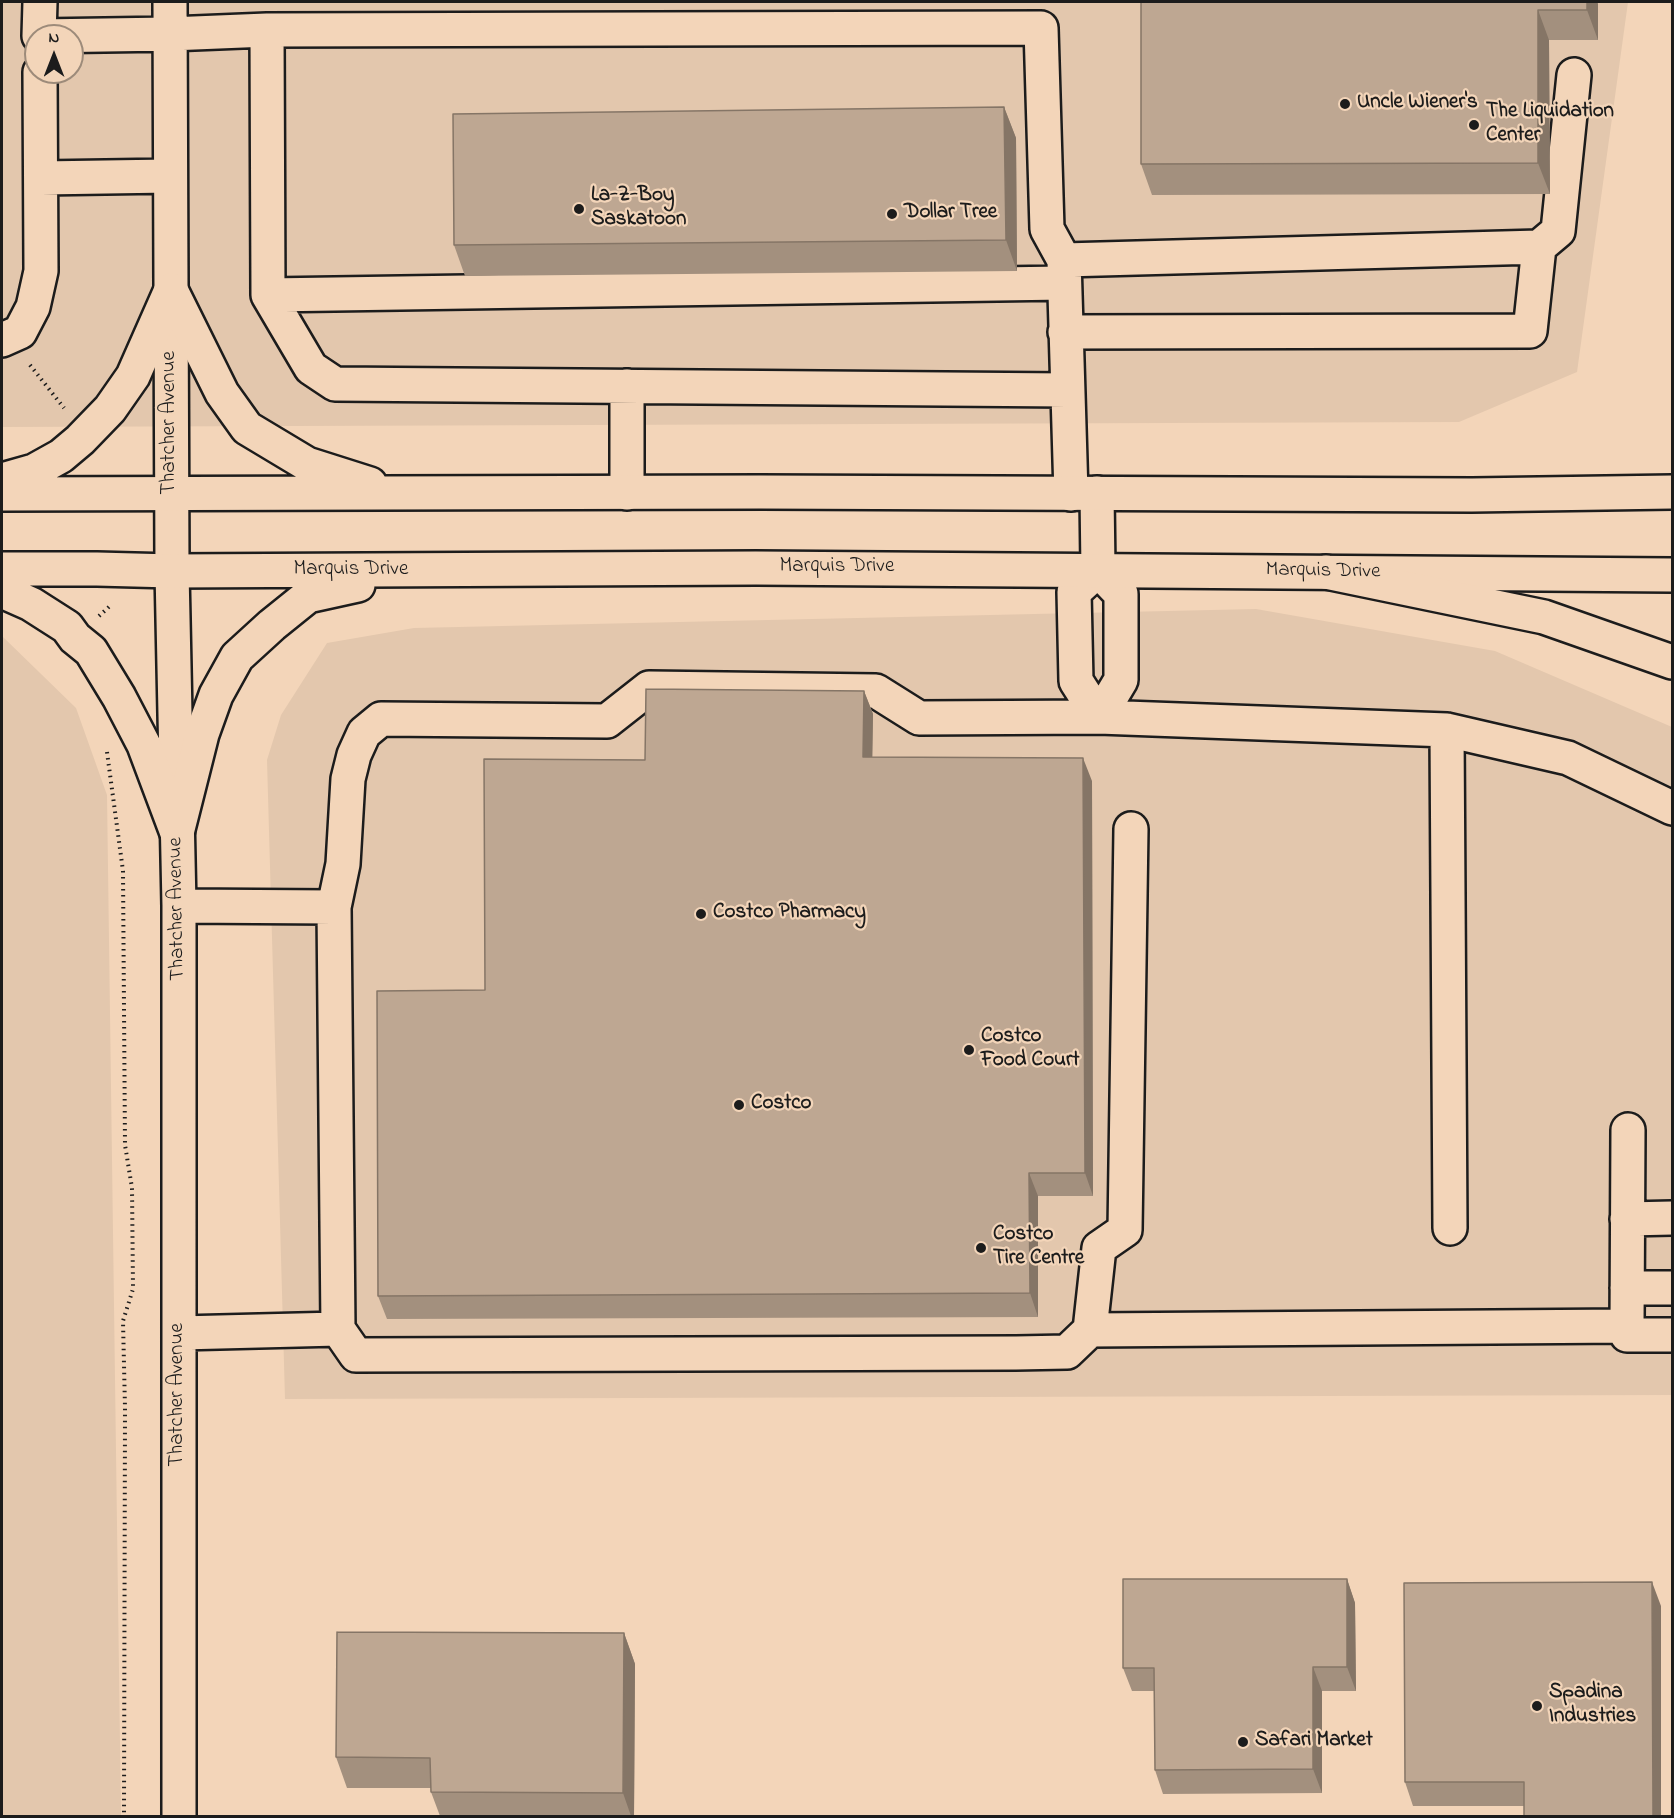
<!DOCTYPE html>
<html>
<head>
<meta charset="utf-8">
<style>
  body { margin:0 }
  #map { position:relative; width:1674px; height:1818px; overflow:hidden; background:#f3d5b9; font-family:"Indie Flower",sans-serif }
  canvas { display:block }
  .frame { position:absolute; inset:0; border:3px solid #1c1c1c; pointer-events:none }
  .north { position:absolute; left:24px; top:24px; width:60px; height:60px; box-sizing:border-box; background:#f3d5b9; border:2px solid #9d8b7a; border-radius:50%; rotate:0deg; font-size:16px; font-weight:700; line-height:24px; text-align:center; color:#1c1c1c }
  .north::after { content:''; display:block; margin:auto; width:21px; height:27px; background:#1c1c1c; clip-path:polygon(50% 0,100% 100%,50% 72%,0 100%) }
</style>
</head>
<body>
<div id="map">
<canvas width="1674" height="1818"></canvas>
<div class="frame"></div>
<div class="north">N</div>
</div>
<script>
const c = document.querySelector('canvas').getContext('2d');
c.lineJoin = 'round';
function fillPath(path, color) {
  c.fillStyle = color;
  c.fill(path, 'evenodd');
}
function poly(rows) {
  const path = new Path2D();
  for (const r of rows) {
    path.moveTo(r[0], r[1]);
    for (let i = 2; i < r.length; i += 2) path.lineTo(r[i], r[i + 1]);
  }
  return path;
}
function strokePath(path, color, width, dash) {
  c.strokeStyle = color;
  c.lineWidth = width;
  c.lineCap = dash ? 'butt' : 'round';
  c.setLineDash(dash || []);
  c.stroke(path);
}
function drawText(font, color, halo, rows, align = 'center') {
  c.font = font + ' "Indie Flower",sans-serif';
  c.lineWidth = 4.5;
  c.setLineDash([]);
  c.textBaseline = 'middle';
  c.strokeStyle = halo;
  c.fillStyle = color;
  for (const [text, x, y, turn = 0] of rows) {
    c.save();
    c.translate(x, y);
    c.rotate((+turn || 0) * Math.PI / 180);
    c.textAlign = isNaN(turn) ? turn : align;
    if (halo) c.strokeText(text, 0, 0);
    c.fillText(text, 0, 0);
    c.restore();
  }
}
fillPath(poly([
  [2,2,1628,2,1577,372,1459,422,2,427],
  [36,36,72,36,72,72,36,72],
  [1256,609,1495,651,1672,727,1672,1395,285,1399,267,760,281,715,327,643,414,628],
  [2,636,76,708,107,795,121,1816,2,1816]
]), '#e3c7ad');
const minor = poly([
  [40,2,39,36,170,34,267,30,1041,28,1047,229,1064,260,1071,494],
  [170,2,172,571,179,906,179,1816],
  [267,30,268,295,311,368,335,384,1067,390],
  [41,178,170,176],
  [1539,247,1558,231,1574,75],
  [1064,260,1539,247,1530,331,1065,332],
  [268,295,1064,283],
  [2,340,20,332,33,307,41,271,40,72],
  [627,493,627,386],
  [1097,493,1098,570,1121,594,1121,680,1099,717],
  [1098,570,1074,592,1076,681,1099,717],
  [1447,730,1450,1228],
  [179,906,334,907],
  [1627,1219,1672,1218],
  [1627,1288,1672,1288],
  [1627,1326,1627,1335,1672,1335],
  [338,1329,334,907,343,864,348,779,354,755,364,733,381,719,607,721,649,688,876,691,919,718,1099,717,1447,730,1568,758,1672,808],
  [1090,1330,1099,1248,1125,1230,1131,829],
  [180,1333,338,1329,356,1355,1016,1353,1067,1352,1090,1330,1627,1326,1628,1130]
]);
const major = poly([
  [171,290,222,393,247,428,307,464,370,484],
  [2,480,34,471,61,456,80,440,110,409,133,376,171,290],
  [2,494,760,492,1472,495,1672,492],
  [2,569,97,569,172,571,756,568,1672,575],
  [2,591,31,604,67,627,75,638,91,651,119,697,144,745,177,833],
  [177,833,202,734,216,695,237,657,272,625,308,596,358,585]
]);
const highway = poly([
  [1326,572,1544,617,1672,662]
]);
strokePath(minor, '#1c1c1c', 38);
strokePath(major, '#1c1c1c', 38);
strokePath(highway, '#1c1c1c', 38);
strokePath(poly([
  [30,365,64,408],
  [99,616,111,605],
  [107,752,123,871,125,1145,132,1188,133,1289,123,1321,125,1408,124,1816]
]), '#1c1c1c', 4, [1.5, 4.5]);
strokePath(minor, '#f3d5b9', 33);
strokePath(major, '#f3d5b9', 33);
strokePath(highway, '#f3d5b9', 33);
fillPath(poly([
  [1141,2,1597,2,1598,4,1598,40,1549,40,1550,194,1152,195,1141,164],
  [1004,107,1016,138,1017,271,465,276,454,245],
  [864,691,873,714,872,757,1092,781,1093,1196,1038,1196,1038,1317,387,1319,378,1296,485,990,645,760],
  [1347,1579,1355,1603,1356,1691,1322,1691,1322,1793,1163,1794,1155,1770,1155,1691,1132,1691,1123,1668],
  [1661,1606,1524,1806,1413,1806,1405,1782],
  [624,1633,635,1664,634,1816,440,1816,431,1792,431,1788,347,1788,336,1757]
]), '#a3907e');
fillPath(poly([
  [1587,2,1597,2,1598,4,1598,40,1587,10],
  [1538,10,1549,40,1550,194,1538,163],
  [1004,107,1016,138,1017,271,1006,240],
  [864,691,873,714,872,781,863,757],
  [1083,758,1092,781,1093,1196,1085,1173],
  [1029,1173,1038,1196,1038,1317,1030,1293],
  [1347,1579,1355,1603,1356,1691,1347,1667],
  [1652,1582,1661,1606,1661,1816,1653,1816],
  [624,1633,635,1664,634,1816,631,1816,623,1793],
  [1313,1667,1322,1691,1322,1793,1313,1769]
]), '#857566');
const building = poly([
  [1141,2,1587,2,1587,10,1538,10,1538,163,1141,164,1141,2],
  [1004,107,1006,240,454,245,453,114,1004,107],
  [646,689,864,691,863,757,1083,758,1085,1173,1029,1173,1030,1293,378,1296,377,991,485,990,484,759,645,760,646,689],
  [1123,1579,1347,1579,1347,1667,1313,1667,1313,1769,1155,1770,1154,1668,1123,1668,1123,1579],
  [1652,1582,1653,1816,1524,1816,1524,1782,1405,1782,1404,1583,1652,1582],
  [337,1632,624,1633,623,1793,431,1792,430,1758,336,1757,337,1632]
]);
fillPath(building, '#bea792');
strokePath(building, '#857566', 1.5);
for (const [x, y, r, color] of [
  [1345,104,6,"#1c1c1c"],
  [1474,125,6,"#1c1c1c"],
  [579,209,6,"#1c1c1c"],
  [892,214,6,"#1c1c1c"],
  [701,914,6,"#1c1c1c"],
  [969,1050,6,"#1c1c1c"],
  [739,1105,6,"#1c1c1c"],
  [981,1248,6,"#1c1c1c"],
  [1537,1706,6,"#1c1c1c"],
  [1243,1742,6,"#1c1c1c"]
]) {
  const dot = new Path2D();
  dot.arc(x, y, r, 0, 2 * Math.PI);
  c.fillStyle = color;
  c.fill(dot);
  strokePath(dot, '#f3d5b9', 2);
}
drawText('bold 21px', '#1c1c1c', '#f3d5b9', [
  ["Uncle Wiener's",1357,104],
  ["The Liquidation",1486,113],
  ["Center",1486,137],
  ["La-Z-Boy",591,197],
  ["Saskatoon",591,221],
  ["Dollar Tree",904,214],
  ["Costco Pharmacy",713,914],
  ["Costco",981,1038],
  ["Food Court",981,1062],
  ["Costco",751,1105],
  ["Costco",993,1236],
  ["Tire Centre",993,1260],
  ["Spadina",1549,1694],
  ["Industries",1549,1718],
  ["Safari Market",1255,1742]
], 'left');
drawText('21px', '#1c1c1c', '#f3d5b9', [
  ["Thatcher Avenue",171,423,-90],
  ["Marquis Drive",837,568],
  ["Marquis Drive",351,571],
  ["Marquis Drive",1323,572,1],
  ["Thatcher Avenue",178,909,-91],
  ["Thatcher Avenue",179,1395,-90]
]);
</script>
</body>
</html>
